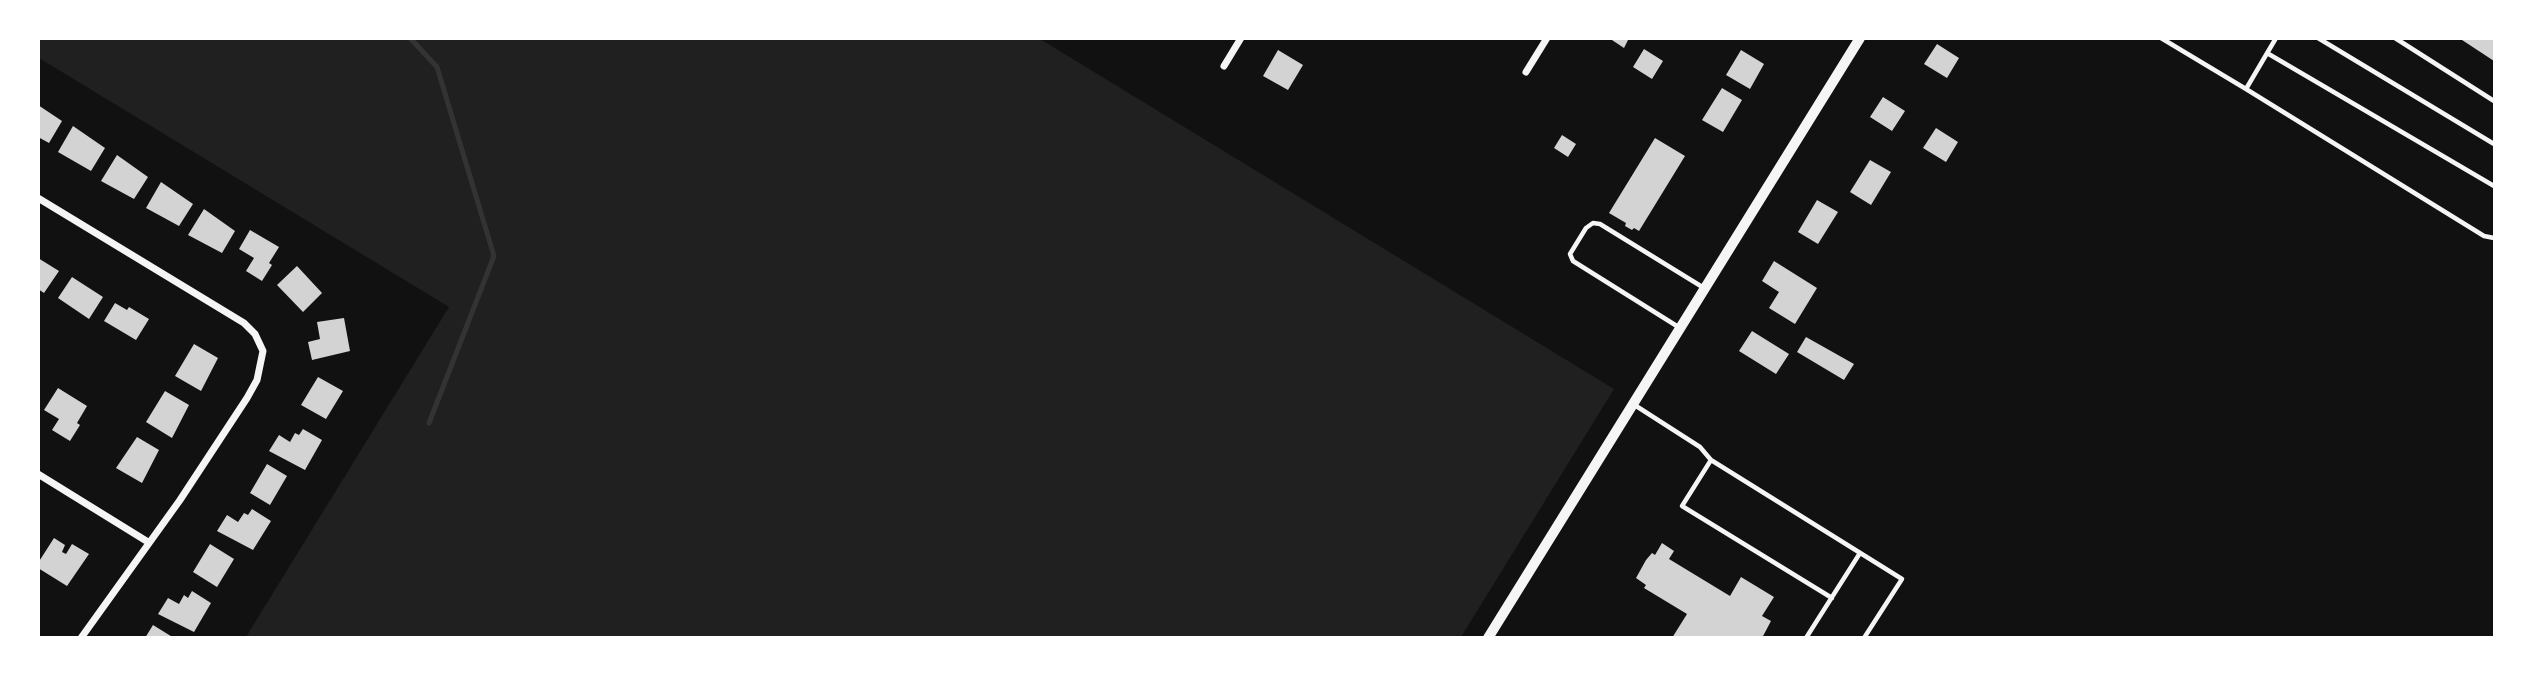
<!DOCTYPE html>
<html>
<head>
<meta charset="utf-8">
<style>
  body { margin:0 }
  #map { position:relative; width:2533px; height:676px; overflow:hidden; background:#111; font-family:"Roboto Serif",serif }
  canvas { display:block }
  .frame { position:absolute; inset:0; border:40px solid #fff; pointer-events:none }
</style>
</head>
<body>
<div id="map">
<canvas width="2533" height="676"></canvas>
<div class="frame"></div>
</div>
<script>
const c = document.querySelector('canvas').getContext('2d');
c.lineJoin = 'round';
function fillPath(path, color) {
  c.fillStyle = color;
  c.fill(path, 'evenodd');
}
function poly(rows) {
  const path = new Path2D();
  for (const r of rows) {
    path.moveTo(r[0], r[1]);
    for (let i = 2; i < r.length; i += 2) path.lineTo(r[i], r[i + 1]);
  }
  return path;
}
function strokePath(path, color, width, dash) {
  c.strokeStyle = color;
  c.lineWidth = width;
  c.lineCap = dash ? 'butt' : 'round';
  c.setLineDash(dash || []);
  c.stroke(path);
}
fillPath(poly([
  [38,39,1040,39,1614,389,1461,637,246,637,449,307,39,58]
]), '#202020');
strokePath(poly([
  [410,38,437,67,494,256,429,423]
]), '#333', 5);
fillPath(poly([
  [1609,38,1629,38,1624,48],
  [2459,38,2494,38,2494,61],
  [1937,44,1959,58,1947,78,1924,64],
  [1644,49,1663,61,1652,79,1633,67],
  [1278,50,1303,65,1288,90,1263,76],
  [1741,50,1764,64,1750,89,1726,75],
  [1722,88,1742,100,1723,132,1702,120],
  [1883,97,1905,111,1892,131,1870,117],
  [38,105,62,121,49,143,38,137],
  [73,126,105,148,91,171,58,152],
  [1936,128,1958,142,1946,162,1923,148],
  [1562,135,1576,144,1568,157,1554,148],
  [1655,138,1685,156,1639,231,1634,228,1632,230,1625,226,1626,223,1609,213],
  [117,155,148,177,134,199,101,181],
  [1870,160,1891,172,1871,205,1850,192],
  [161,182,193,204,179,226,146,208],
  [1817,200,1838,212,1818,244,1798,232],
  [204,209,235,231,222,253,188,235],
  [250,230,279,247,269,263,272,265,262,281,246,271,254,258,239,249],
  [38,258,59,271,44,293,38,289],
  [1774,261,1817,288,1795,324,1769,308,1779,292,1762,281],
  [297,266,322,293,303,312,277,285],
  [72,277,103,297,89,319,58,298],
  [115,303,127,310,129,307,149,319,136,340,104,321],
  [344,318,350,351,312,360,308,342,320,339,317,322],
  [1752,331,1789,354,1776,374,1739,351],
  [1806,337,1854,364,1844,380,1797,352],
  [194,344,218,358,201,391,175,376],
  [318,377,343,391,326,419,301,405],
  [58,388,87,406,77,423,80,425,70,441,52,430,59,419,44,410],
  [165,391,189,405,172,438,146,422],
  [303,429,322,440,305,470,269,451,279,435,290,442,295,433,299,435],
  [137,437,159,450,142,483,116,468],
  [267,464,287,476,270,505,250,493],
  [252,509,271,521,253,550,217,531,227,515,238,522,244,513,248,515],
  [54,538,65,545,62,552,66,554,72,544,89,554,67,586,38,568,38,563],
  [1662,543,1674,551,1669,559,1730,596,1741,577,1774,597,1762,616,1771,621,1762,638,1672,638,1687,614,1644,588,1646,585,1636,578,1646,560,1652,553,1655,555],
  [210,544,234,559,217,587,193,572],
  [192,591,211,603,194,632,158,614,168,598,179,604,184,595,188,598],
  [153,625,174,638,145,638]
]), '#d3d3d3');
strokePath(poly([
  [2161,38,2246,89,2276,38],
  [2318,38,2494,144],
  [2395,38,2494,101],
  [2267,53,2494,186],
  [2246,89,2484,236,2494,238],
  [1680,328,1573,261,1570,254,1586,228,1593,223,1600,224,1704,288],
  [1633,404,1700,447,1711,460],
  [1832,598,1682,506,1711,460,1902,579,1864,638],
  [1806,638,1860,553]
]), '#f5f5f5', 4.5);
strokePath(poly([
  [1224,66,1241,38],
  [1526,72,1547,38],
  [38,198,244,323,255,334,263,351,257,380,247,398,180,500,81,638],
  [38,474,148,542]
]), '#f5f5f5', 7);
strokePath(poly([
  [1488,638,1860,38]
]), '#f5f5f5', 10);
</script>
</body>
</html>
